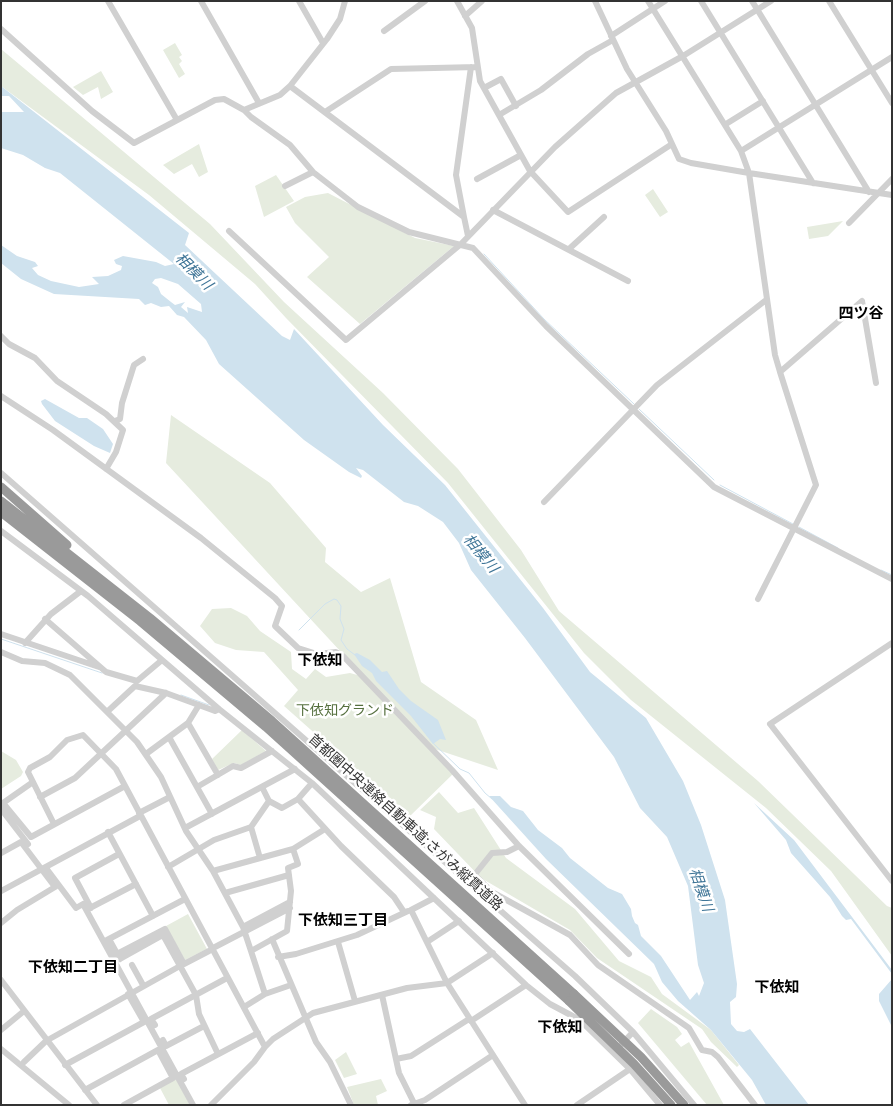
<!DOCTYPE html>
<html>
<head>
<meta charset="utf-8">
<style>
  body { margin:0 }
  #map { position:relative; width:893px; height:1106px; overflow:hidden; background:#fff; font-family:Poppins,sans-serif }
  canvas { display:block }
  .frame { position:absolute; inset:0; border:2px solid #333; pointer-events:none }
</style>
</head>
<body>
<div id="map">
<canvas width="893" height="1106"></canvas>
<div class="frame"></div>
</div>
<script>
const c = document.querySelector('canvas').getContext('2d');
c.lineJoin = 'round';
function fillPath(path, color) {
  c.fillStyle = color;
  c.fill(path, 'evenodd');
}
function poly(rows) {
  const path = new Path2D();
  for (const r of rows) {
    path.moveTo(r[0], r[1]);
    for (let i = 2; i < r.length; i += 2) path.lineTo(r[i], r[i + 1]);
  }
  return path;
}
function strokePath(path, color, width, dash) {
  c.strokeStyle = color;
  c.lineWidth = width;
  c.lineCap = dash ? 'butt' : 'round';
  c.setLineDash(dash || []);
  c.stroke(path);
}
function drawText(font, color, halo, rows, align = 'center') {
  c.font = font + ' Poppins,"Noto Sans JP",sans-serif';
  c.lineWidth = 5;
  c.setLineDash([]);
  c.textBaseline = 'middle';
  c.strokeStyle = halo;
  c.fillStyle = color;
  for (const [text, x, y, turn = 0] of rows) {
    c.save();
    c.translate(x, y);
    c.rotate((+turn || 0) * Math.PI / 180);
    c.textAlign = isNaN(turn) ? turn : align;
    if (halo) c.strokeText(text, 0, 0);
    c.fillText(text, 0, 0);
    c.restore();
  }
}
fillPath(poly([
  [175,43,182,55,179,57,182,61,179,64,185,74,179,78,163,50],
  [1,49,210,224,284,302,383,393,458,469,521,550,559,611,758,781,887,906,892,908,892,956,831,871,766,808,631,700,584,653,448,483,286,318,255,284,149,195,1,86],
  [101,71,113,92,101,99,98,87,83,95,73,87],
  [199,144,208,172,199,177,192,164,174,174,163,165],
  [276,175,294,201,264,217,255,186],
  [653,189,668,212,660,217,645,195],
  [328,193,415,238,454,246,360,324,307,277,329,257,295,223,286,207,305,197],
  [843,221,828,236,809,239,807,227],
  [171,415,270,483,326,548,325,562,361,592,390,578,421,682,476,720,498,770,432,748,455,772,409,817,284,706,298,690,264,652,236,650,215,643,200,626,212,609,231,608,247,616,260,631,291,652,292,669,306,679,315,669,326,677,350,673,361,676,379,693,166,463],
  [242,730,266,751,241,765,234,763,218,770,212,759],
  [1,751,16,760,23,772,21,776,1,789],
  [439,792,458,813,474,808,506,858,575,909,619,961,651,977,662,994,711,1030,739,1065,737,1067,711,1042,702,1029,597,958,570,930,481,878,434,829,436,817,420,810],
  [188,914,207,949,185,960,166,926],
  [651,1009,677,1027,682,1034,675,1040,681,1047,689,1042,724,1105,707,1105,638,1023],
  [346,1052,357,1074,344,1078,335,1060],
  [176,1079,190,1105,169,1105,160,1088],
  [381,1079,387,1091,376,1096,378,1105,354,1105,347,1087]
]), '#e6ecdf');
fillPath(poly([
  [1,86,189,233,185,245,282,336,290,340,294,329,383,425,445,485,543,608,590,672,646,718,683,781,701,825,725,900,737,984,736,997,730,1002,731,1024,737,1031,744,1032,750,1029,809,1105,766,1105,752,1080,711,1030,678,1001,662,982,654,964,546,859,489,796,500,796,511,807,523,811,538,830,562,848,570,858,608,888,622,894,631,909,632,916,635,923,638,925,641,936,661,956,690,1000,697,992,699,996,704,983,698,965,688,886,667,837,640,808,614,757,525,638,471,570,459,543,443,522,418,506,404,502,363,470,356,468,362,476,361,478,349,472,304,440,219,364,206,340,184,317,177,315,169,306,161,307,151,303,145,305,139,299,54,294,21,279,1,263,1,245,17,256,35,262,38,266,32,268,38,275,51,281,79,287,99,284,92,277,108,276,121,270,122,266,116,264,114,260,123,256,156,262,165,266,174,264,60,173,45,168,23,155,1,148,1,112,24,112,9,96,1,96],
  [161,278,178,284,201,304,202,312,187,307,188,313,181,307,185,302,175,305,171,302,161,294,158,287,152,283,155,279],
  [45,399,79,418,87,418,103,429,113,444,110,453,94,446,55,421,42,404,41,401],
  [357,653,370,660,382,672,387,671,399,689,411,701,438,720,446,740,440,739,433,744,411,716,376,681,372,673,362,666,354,654],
  [754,803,794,840,892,970,892,974,851,919,846,920,842,916,830,897,791,853,786,840],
  [892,979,892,1027,879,1001,879,994]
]), '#cfe2ee');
strokePath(poly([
  [484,254,544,319,634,404],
  [639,409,714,480],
  [720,485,793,524],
  [799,527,838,548],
  [881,570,892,575],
  [299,630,325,604,334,599,337,600,341,606,340,619,344,629,341,640,347,649,355,655],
  [1,639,102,673],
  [181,695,209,705],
  [433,743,460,769,469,773,485,793,492,799]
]), '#cfe2ee', 1);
strokePath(poly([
  [108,1,177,120],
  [201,1,259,103],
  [299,1,323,43],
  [345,1,340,19,327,39,290,86,280,95,244,110,251,117,290,145,313,172,358,207,409,232,473,248,546,326,714,487,892,579],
  [457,1,472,28,480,81,530,171,568,212,672,144],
  [595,1,627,69,666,131,679,159,691,163,749,173,892,195],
  [648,1,741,151,749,173,775,355,780,372],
  [701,1,813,183],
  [752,1,869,192],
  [829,1,892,103],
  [465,16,482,1],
  [1,29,92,111,134,143,215,100,224,99,244,110],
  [384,31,425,1],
  [611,36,665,1],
  [290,86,464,217,468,236],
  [484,88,501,79,516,106],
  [325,112,391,69,477,67],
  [499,115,541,90,588,54,613,40],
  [726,124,763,101],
  [741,151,892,57],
  [477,179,521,155],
  [285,186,313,172],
  [493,210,628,281],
  [464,217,456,175,471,67],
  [849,223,892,179],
  [229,231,346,340,461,244,555,147,616,93,683,56,771,1],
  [569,249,604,217],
  [862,301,876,383],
  [1,336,9,344,35,358,57,381,106,414,123,430,116,452,106,469],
  [1,396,53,430,201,538,275,598,282,606,275,626,298,648,317,654,336,652,343,656,452,770,519,846,629,954],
  [115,421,120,419,122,403,134,365,143,359],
  [1,473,575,976,633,1032,694,1105],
  [544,502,657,385,766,300],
  [1,531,88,596,219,709,312,783,526,985,550,1004,580,1020,630,1069,660,1105],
  [758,599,816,485,780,372,862,301],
  [45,619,106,672,137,681,162,660],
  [1,634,99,667],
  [25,643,51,614,81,591],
  [892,643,770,724,892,881],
  [1,652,22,661,45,663,70,675,137,742,161,777,186,831,213,871,243,927,251,951],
  [108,711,135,686,166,693,215,711,219,709],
  [188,723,218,775],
  [169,737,212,814],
  [146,754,188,723,199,705],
  [197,787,233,766,241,768,272,751],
  [262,787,269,801,282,808,298,799,312,783],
  [40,797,75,778,166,693],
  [298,799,341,846,394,897,404,912],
  [3,803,33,782],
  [1,804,3,803,31,837,125,786],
  [1,809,28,844],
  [139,813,170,797],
  [54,824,28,772,30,768,50,757,67,740,83,735,116,769,265,1047,254,1062,211,1105],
  [251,827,260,858],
  [185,828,295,769],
  [108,832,153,916],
  [293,849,325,829],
  [1,853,21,842,55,887,17,910,1,923],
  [168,867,214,840,251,827,269,801],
  [46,868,76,908,83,904,193,1105],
  [213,871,293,849,298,864,288,868,291,891,287,931,251,951,265,994],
  [475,875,492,892,570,935,598,965,689,1028,702,1050,712,1052,718,1057,755,1105],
  [468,883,492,853,507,852,519,846],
  [1,891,140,816],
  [225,893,289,875],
  [434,898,411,910,447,983,525,1105],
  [91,908,75,878,119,854],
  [88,909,136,884],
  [243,927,290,902],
  [109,939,120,959,163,935,196,995,199,1014,218,1054],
  [272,939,316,1042,330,1062,351,1105],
  [107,940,185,899],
  [338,942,355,1001],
  [427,942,459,921],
  [215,947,290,908],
  [117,954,165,929,184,964,209,951],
  [278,957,296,954,357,935,408,911],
  [132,965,143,985],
  [1,980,97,1105],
  [382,995,399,1073,414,1103],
  [244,1007,265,994,291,985],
  [471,1021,526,985],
  [155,1025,151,1019,227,978],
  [1,1030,24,1011],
  [163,1040,166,1046,204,1026],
  [265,1047,273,1039,313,1013,407,988,447,983,493,953],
  [1,1049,69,1105],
  [615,1051,633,1032],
  [396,1059,411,1056,469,1019],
  [24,1062,46,1041,180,966],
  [65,1065,144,1022,128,994],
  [184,1079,181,1074,258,1033],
  [85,1090,158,1050,173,1078,124,1105],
  [411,1105,425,1100,493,1055],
  [577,1105,630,1069]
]), '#d0d0d0', 6);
strokePath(poly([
  [1,487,67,545],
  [1,501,150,618,272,721,574,994],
  [1,512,140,621,266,727,569,1001]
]), '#9a9a9a', 9);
strokePath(poly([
  [574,994,641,1057,684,1105],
  [569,1001,634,1064,671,1105]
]), '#9a9a9a', 9);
drawText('14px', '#56703f', '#fff', [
  ["下依知グランド",345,711]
]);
drawText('14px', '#333', '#fff', [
  ["首都圏中央連絡自動車道;さがみ縦貫道路",405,823,42]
]);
drawText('italic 15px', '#3f7597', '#fff', [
  ["相模川",193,272,45],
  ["相模川",480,554,50],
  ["相模川",700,890,71]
]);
drawText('bold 15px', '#000', '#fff', [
  ["四ツ谷",861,314],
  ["下依知",320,661],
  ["下依知三丁目",343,921],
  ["下依知二丁目",73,968],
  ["下依知",777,988],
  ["下依知",560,1028]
]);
</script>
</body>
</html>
